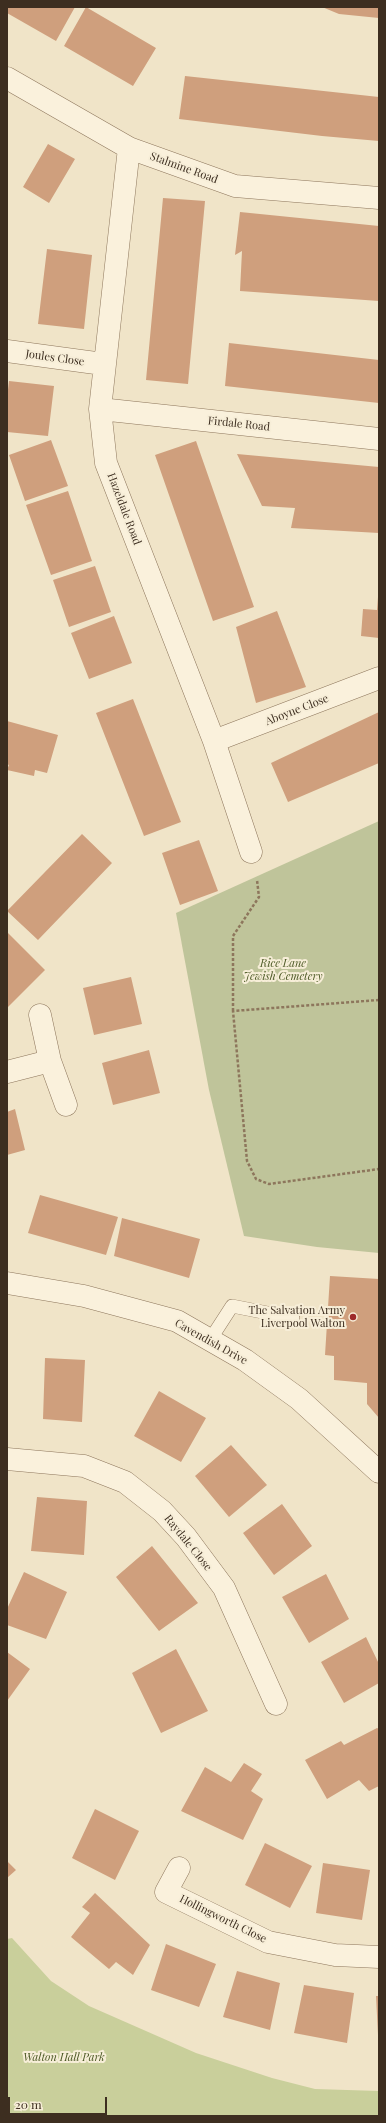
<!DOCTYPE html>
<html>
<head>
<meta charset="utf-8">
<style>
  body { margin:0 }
  #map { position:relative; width:386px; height:2123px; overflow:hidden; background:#f0e4c8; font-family:"Playfair Display",serif }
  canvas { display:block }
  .frame { position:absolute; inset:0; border:8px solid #3d2e20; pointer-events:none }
  .scale { position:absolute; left:8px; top:2097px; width:99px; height:18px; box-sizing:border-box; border:2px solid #3d2e20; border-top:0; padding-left:5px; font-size:12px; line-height:14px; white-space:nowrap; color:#3d2e20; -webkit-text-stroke:3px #f7eed8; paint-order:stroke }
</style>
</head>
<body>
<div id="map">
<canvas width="386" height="2123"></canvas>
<div class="frame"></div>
<div class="scale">20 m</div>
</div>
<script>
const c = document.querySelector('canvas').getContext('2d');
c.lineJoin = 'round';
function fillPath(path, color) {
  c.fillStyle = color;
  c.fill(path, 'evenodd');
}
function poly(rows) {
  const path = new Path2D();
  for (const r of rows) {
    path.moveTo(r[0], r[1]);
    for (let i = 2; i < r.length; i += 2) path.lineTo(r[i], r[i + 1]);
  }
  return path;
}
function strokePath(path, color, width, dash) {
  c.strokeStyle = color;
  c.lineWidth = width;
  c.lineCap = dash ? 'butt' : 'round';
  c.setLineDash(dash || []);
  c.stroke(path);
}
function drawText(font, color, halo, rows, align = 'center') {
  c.font = font + ' "Playfair Display",serif';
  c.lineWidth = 4;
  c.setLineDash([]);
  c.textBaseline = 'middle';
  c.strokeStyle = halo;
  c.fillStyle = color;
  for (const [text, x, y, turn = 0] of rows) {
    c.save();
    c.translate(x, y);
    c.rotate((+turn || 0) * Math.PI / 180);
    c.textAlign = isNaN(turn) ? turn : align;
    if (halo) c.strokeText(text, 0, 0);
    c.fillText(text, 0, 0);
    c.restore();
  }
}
fillPath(poly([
  [12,1938,51,1981,89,2006,196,2053,272,2078,315,2089,379,2091,379,2116,7,2116,7,1939]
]), '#c9cf9b');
fillPath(poly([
  [379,821,379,1253,317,1247,244,1236,209,1090,176,913]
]), '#bfc49a');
fillPath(poly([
  [7,7,75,7,56,41,7,13],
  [86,7,156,48,133,86,64,46],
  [322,7,379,7,379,18,339,14],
  [185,76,379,97,379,141,322,136,179,119],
  [48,144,75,159,49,203,23,187],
  [163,198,205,201,188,384,146,380],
  [240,212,379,226,379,301,240,291,242,251,235,255],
  [47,249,92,255,84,329,38,324],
  [229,343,379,360,379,403,225,386],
  [9,381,54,386,48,436,7,432,7,398],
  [51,440,68,486,25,501,9,455],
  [196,441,254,607,213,621,155,455],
  [237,454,379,467,379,533,291,528,295,508,262,506],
  [68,491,92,561,51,575,26,505],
  [95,566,111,612,69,627,53,580],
  [378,597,379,638,361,636,363,609,377,610],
  [277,611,306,687,256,703,236,627],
  [114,616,132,663,89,679,71,633],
  [133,699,181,822,144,836,96,713],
  [379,712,379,763,288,802,271,763],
  [7,721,58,735,47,773,35,770,34,776,7,770,9,765,7,764],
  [82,834,112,863,38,940,7,911],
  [199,840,218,891,180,905,162,853],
  [7,932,45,970,7,1008],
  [131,977,142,1024,94,1035,83,988],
  [149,1050,160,1093,113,1105,102,1063],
  [15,1109,25,1150,7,1155,7,1112],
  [40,1195,118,1217,106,1255,28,1233],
  [122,1218,200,1239,189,1278,114,1256],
  [330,1276,379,1279,379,1418,367,1404,367,1383,334,1380,334,1356,325,1355],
  [45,1358,85,1360,82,1422,43,1419],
  [159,1391,206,1418,181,1462,134,1436],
  [231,1445,267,1485,229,1517,195,1476],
  [37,1497,87,1501,84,1555,31,1551],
  [282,1504,312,1546,274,1575,243,1533],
  [152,1546,198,1603,159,1631,116,1577],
  [24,1572,67,1592,46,1639,7,1625,7,1609],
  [326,1574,349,1619,309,1643,282,1597],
  [366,1637,379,1664,379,1683,344,1703,321,1662],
  [176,1649,208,1711,161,1733,132,1673],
  [7,1652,30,1669,7,1701],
  [377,1728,379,1729,379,1786,369,1791,359,1780,327,1799,305,1760,341,1741,344,1745],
  [244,1763,262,1774,251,1791,263,1799,243,1840,181,1811,205,1767,231,1782],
  [95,1809,139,1831,115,1880,72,1858],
  [265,1843,312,1866,290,1908,245,1885],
  [7,1861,16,1870,7,1878],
  [323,1863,370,1870,362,1920,316,1913],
  [95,1893,150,1945,133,1975,116,1962,109,1969,71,1937,90,1913,82,1907],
  [166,1944,216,1964,199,2007,151,1990],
  [237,1971,280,1983,270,2030,223,2017],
  [304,1985,354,1993,347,2043,294,2033],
  [376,1996,379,1996,379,2035,378,2035]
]), '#cf9f7d');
const service = poly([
  [210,1340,232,1306,293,1318]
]);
const minor = poly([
  [7,78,129,148,235,186,379,198],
  [129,148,100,409,106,463,214,741,251,852],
  [7,351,103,364],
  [100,409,379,439],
  [214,741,379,678],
  [40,1015,50,1061,66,1105],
  [7,1072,50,1061],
  [7,1283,84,1296,177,1321,245,1360,299,1399,379,1472],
  [7,1459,84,1466,125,1482,162,1511,186,1537,224,1588,276,1704],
  [179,1868,166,1892,268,1942,335,1955,379,1957]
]);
strokePath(service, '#8d765c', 14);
strokePath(minor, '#8d765c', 23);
strokePath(poly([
  [379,1000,233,1011,247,1161,256,1179,269,1184,379,1169],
  [233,1011,233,936,259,897,257,880]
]), '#8d765c', 2.5, [3, 2]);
strokePath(service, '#faf1dc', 13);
strokePath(minor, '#faf1dc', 22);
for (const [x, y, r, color] of [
  [353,1317,4,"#9e2a2b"]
]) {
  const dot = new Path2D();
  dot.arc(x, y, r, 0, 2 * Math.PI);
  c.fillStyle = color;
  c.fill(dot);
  strokePath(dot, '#f7eed8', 1.5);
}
drawText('11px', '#3d2e20', '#f7eed8', [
  ["Stalmine Road",184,168,20],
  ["Joules Close",55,358,8],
  ["Firdale Road",239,424,6],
  ["Hazeldale Road",124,509,69],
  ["Aboyne Close",297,710,-21],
  ["Cavendish Drive",211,1342,29],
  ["Raydale Close",188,1543,51],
  ["Hollingworth Close",223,1919,26]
]);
drawText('italic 11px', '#4d5a26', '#f7eed8', [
  ["Rice Lane",283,964],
  ["Jewish Cemetery",283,977],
  ["Walton Hall Park",64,2058]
]);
drawText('11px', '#3d2e20', '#f7eed8', [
  ["The Salvation Army",345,1311],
  ["Liverpool Walton",345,1324]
], 'right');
</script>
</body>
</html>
